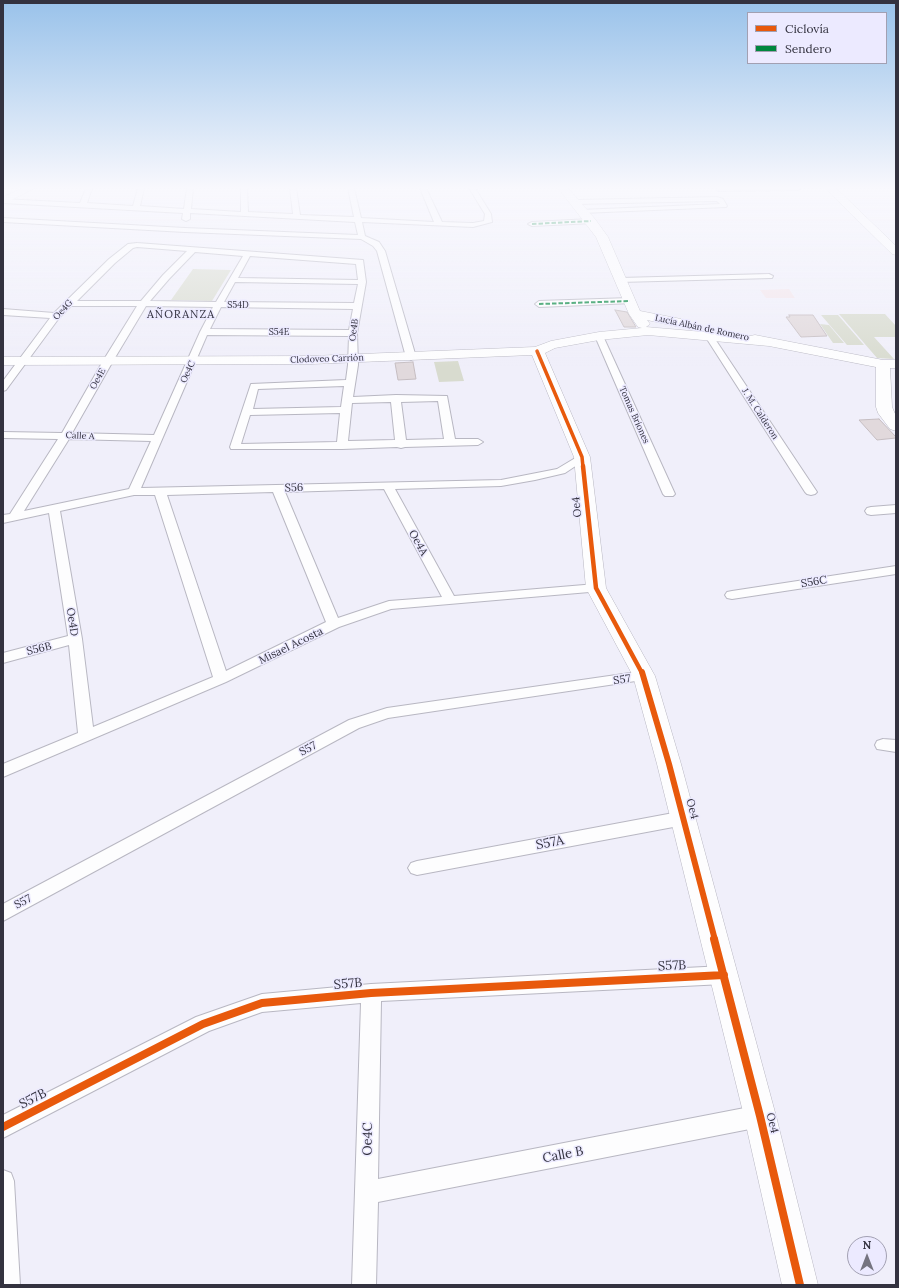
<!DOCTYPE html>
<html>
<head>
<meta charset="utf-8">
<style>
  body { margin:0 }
  #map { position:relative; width:899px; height:1288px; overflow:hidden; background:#f0effa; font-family:Lora,serif }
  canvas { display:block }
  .frame { position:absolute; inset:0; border:4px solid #33323f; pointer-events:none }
  .legend { position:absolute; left:747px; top:12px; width:140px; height:52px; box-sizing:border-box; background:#eceaff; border:1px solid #a2a0b2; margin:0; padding:5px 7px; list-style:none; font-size:12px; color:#33323f }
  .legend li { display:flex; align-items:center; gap:8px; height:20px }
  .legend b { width:20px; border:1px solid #a2a0b2 }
  .north { position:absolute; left:847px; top:1236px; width:40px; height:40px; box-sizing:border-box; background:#eceaff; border:1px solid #a2a0b2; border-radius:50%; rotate:0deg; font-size:11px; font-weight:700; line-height:16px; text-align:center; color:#33323f }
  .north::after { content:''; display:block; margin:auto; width:14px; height:18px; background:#757480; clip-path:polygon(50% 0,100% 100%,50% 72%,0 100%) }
</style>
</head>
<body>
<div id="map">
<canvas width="899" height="1288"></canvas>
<div class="frame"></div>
<ul class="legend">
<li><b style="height:5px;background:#e8590c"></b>Ciclovía</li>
<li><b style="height:5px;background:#00873e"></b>Sendero</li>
</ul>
<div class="north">N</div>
</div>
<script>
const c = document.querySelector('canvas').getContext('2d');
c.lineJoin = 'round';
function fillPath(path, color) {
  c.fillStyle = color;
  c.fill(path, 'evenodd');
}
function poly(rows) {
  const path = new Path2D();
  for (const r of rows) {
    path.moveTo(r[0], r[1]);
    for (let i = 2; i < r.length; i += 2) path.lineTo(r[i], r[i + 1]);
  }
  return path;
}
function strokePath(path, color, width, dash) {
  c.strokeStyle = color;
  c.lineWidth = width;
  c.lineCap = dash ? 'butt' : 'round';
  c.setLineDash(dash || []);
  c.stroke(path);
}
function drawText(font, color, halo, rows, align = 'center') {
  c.font = font + ' Lora,serif';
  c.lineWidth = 3;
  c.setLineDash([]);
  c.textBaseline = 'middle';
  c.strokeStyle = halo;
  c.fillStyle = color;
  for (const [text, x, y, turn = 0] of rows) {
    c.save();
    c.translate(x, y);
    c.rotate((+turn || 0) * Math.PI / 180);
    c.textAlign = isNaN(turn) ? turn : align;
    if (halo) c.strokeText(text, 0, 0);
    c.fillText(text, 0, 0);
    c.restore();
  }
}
fillPath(poly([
  [789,289,795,298,766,298,760,290]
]), '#f3e5eb');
fillPath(poly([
  [193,269,231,270,212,301,171,300],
  [839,314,885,314,896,326,896,337,874,337,894,359,877,358],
  [821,315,838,315,864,345,847,345],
  [820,324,829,325,844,343,833,343],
  [458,361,464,381,439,382,434,362]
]), '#d8dbcf');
const building = poly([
  [615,310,627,312,636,327,624,327,615,310],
  [789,315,813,315,827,336,801,337,786,317,790,317,789,315],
  [413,362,416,379,398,380,395,363,413,362],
  [879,419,896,437,896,438,877,440,859,420,879,419]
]);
fillPath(building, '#e1d9dc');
strokePath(building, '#c5bdc1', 1);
const street = poly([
  [86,188,92,188,87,203,133,206,138,188,144,188,140,206,184,209,187,188,193,188,191,209,241,212,241,188,247,188,248,212,293,214,290,188,296,188,300,215,354,217,348,188,354,188,361,218,434,222,420,188,426,188,442,222,473,223,484,221,485,214,469,188,475,188,491,214,492,222,473,227,362,222,365,236,379,242,385,251,416,357,411,360,406,357,377,251,373,246,361,239,185,232,3,222,3,218,185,228,358,235,355,222,190,213,190,219,186,221,182,219,183,213,3,203,3,199,80,203,86,188],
  [716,188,801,188,798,190,719,191,717,190,716,188],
  [717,197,723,199,727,206,726,207,582,213,579,211,580,210,720,204,717,201,575,204,572,202,575,200,717,197],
  [591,219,595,221,594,223,532,226,528,224,532,222,591,219],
  [137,243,363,260,366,282,357,333,358,365,353,397,396,395,447,396,455,439,478,439,483,442,478,445,405,447,401,448,397,447,342,449,231,449,230,447,251,384,346,380,348,365,349,336,207,335,141,488,501,480,557,469,582,454,586,455,587,457,586,459,565,473,535,480,501,486,395,489,454,596,596,584,601,585,603,588,601,591,391,609,339,627,226,682,3,777,3,764,78,733,69,645,3,663,3,653,68,636,49,513,3,523,3,515,10,514,58,439,3,438,3,432,62,433,103,361,137,306,71,306,59,318,6,390,3,391,3,381,50,318,3,315,3,309,54,313,109,259,128,244,137,243],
  [137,247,187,251,163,275,141,301,77,301,115,263,133,248,137,247],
  [195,252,243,256,216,302,150,301,169,279,195,252],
  [250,256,356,264,358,280,238,278,250,256],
  [235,282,358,284,354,303,224,302,235,282],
  [146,306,213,307,200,332,154,435,72,433,113,361,146,306],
  [221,307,353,309,349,330,210,329,221,307],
  [344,386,341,407,253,409,258,389,344,386],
  [438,401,444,439,406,440,401,402,438,401],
  [391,402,395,440,348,441,352,403,391,402],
  [340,413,337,442,241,444,250,415,340,413],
  [69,439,151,441,129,489,24,511,69,439],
  [384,489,442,597,389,601,338,618,285,492,384,489],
  [273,492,326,622,226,671,167,495,273,492],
  [134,495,155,495,213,677,93,727,82,639,60,511,134,495],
  [769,274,773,276,772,278,620,282,616,280,620,278,769,274],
  [630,298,634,301,633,303,539,307,535,304,539,301,630,298],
  [599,333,603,336,675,494,673,496,665,496,663,494,595,336,599,333],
  [709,333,713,336,817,492,815,494,811,495,807,494,805,492,705,336,709,333],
  [896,505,896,513,871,515,867,514,865,511,867,508,871,507,896,505],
  [896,566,896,574,732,599,727,598,725,595,727,592,732,591,896,566],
  [644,671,649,673,651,676,649,679,388,718,359,728,3,921,3,904,349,720,387,708,644,671],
  [883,739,896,740,896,752,877,749,875,745,877,741,883,739],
  [684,811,690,813,692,818,690,823,684,825,417,875,411,873,408,868,411,863,417,861,684,811],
  [724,966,731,969,734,975,731,981,724,984,381,1001,378,1179,760,1105,768,1108,771,1116,768,1124,760,1127,378,1202,376,1285,352,1285,361,1003,262,1012,209,1031,3,1138,3,1115,196,1017,262,994,371,984,724,966],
  [3,1170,11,1173,14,1181,20,1285,3,1285,3,1170]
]);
const secondary = poly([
  [22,188,35,188,3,204,3,197,22,188],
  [558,188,568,188,595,219,608,237,640,311,681,319,683,322,681,325,676,326,647,320,650,324,646,327,750,336,755,335,883,360,896,360,896,368,890,368,892,407,896,416,896,431,890,429,878,413,876,407,876,367,769,346,648,335,599,340,555,348,545,353,590,457,606,588,655,676,681,764,776,1116,818,1285,782,1285,744,1116,657,764,633,676,586,588,574,457,532,355,311,364,3,365,3,357,311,356,535,347,551,341,599,332,642,328,638,327,629,314,596,237,558,188],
  [825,188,836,188,896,246,896,255,892,254,825,188]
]);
strokePath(street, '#b8b7c2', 2);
strokePath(secondary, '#b8b7c2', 1);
fillPath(street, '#fdfdfe');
fillPath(secondary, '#fdfdfe');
strokePath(poly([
  [532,224,591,221],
  [539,304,630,301]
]), '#00873e', 2, [4.5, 2]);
strokePath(poly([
  [537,351,582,457,583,467]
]), '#e8590c', 3.5);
strokePath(poly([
  [583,466,596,588,642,673]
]), '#e8590c', 4.5);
strokePath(poly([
  [642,672,669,764,715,940]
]), '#e8590c', 6);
strokePath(poly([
  [714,939,760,1116,800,1285],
  [3,1127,203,1024,262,1003,371,993,724,975]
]), '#e8590c', 8);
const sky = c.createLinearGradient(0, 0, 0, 368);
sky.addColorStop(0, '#99c2ea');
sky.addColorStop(0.51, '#f8f8fd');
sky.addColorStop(1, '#f8f8fd00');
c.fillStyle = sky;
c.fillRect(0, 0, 899, 368);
drawText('9px', '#33323f', '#eceaff', [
  ["S54D",238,305],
  ["Oe4G",63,310,-47],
  ["Lucía Albán de Romero",702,328,12],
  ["Oe4B",354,330,-83],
  ["S54E",279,332],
  ["Clodoveo Carrión",327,359,-2],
  ["Oe4C",188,372,-65],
  ["Oe4E",98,379,-61],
  ["J. M. Calderon",760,414,57],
  ["Tomas Briones",634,415,66],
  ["Calle A",80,436,2]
]);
c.letterSpacing = '1px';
drawText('11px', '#33323f', '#eceaff', [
  ["AÑORANZA",181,315]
]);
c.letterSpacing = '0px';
drawText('11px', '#33323f', '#eceaff', [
  ["S56",294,488,-2],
  ["Oe4",577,507,-96],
  ["Oe4A",418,543,61],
  ["S56C",814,582,-9],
  ["Oe4D",72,622,81],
  ["Misael Acosta",291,646,-26],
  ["S56B",39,649,-14],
  ["S57",622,680,-8],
  ["S57",308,749,-28],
  ["Oe4",692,809,75],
  ["S57",23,902,-28],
  ["Oe4",772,1123,76]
]);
drawText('13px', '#33323f', '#eceaff', [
  ["S57A",550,843,-11],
  ["S57B",672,966,-3],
  ["S57B",348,984,-5],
  ["S57B",33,1099,-27],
  ["Oe4C",368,1139,-89],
  ["Calle B",563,1155,-11]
]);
</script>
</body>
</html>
